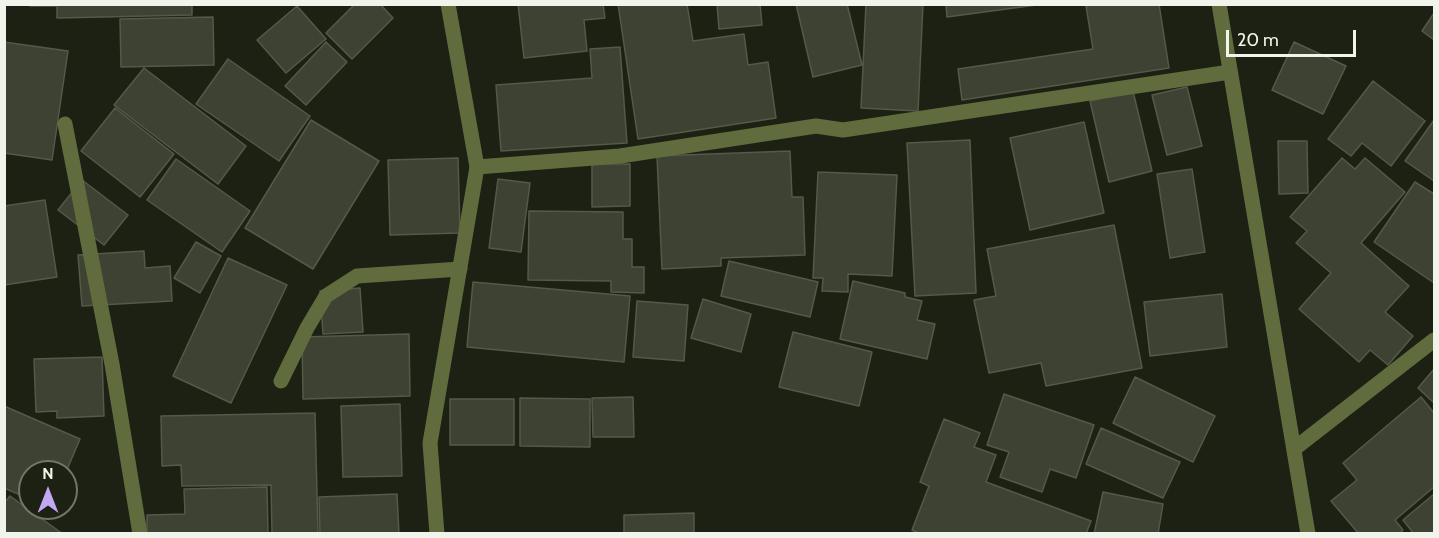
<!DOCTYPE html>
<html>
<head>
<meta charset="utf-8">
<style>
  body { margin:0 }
  #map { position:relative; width:1439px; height:538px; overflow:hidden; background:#1d2113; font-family:Cabin,sans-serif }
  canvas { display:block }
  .frame { position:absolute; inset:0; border:6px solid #f1f4ea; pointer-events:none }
  .north { position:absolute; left:18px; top:460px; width:60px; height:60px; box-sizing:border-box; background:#1d2113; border:2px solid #727569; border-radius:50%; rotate:0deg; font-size:16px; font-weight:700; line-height:24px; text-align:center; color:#f1f4ea }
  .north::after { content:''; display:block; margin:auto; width:21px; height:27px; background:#c2a8f3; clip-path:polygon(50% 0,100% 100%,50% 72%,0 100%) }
  .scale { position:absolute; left:1226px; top:30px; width:130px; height:27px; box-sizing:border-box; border:3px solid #f1f4ea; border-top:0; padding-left:8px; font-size:18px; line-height:21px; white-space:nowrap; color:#f1f4ea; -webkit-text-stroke:4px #1d2113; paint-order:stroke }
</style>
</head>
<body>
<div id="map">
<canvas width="1439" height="538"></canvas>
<div class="frame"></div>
<div class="north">N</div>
<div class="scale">20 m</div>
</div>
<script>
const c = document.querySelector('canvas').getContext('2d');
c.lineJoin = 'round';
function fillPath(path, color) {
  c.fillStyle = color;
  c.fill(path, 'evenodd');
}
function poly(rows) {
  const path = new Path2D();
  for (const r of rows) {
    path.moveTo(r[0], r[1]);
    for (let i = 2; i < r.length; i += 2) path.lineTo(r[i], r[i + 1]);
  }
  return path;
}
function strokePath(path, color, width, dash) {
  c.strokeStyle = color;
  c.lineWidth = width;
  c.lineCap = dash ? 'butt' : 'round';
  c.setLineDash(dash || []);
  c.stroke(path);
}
const building = poly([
  [30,4,192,4,192,15,57,18,57,6,30,6,30,4],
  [355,4,380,4,393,18,352,59,326,33,355,4],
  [518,4,603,4,605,18,584,20,587,51,524,58,518,4],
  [618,4,687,4,693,41,744,34,748,65,768,62,776,118,638,139,618,4],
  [717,4,760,4,762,25,719,29,717,4],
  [796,4,847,4,862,65,813,77,796,4],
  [866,4,923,4,918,111,861,108,866,4],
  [946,4,1044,4,947,17,946,4],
  [1098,4,1159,4,1169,68,962,100,958,69,1093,49,1086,6,1098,4],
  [297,6,326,39,286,73,257,40,297,6],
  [1434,13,1434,40,1422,31,1434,13],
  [213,17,214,65,121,67,120,19,213,17],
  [4,42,68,51,52,160,4,153,4,42],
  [326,42,347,62,306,105,285,86,326,42],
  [1294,42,1346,66,1323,114,1272,90,1294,42],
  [620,47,627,143,501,151,496,85,592,78,590,49,620,47],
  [228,59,310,116,279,161,196,104,228,59],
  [144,68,246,146,218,184,114,105,144,68],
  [1373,81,1425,121,1391,166,1362,143,1351,156,1328,139,1373,81],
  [1187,87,1202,146,1167,155,1152,95,1187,87],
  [1133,91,1152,171,1109,182,1090,101,1133,91],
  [115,108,174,154,140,197,81,151,115,108],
  [311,120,379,161,313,269,245,228,311,120],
  [1434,120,1434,181,1405,161,1434,120],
  [1084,122,1104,213,1030,230,1010,138,1084,122],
  [970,140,976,293,915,296,907,143,970,140],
  [1278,141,1307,141,1308,193,1279,194,1278,141],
  [790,151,792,197,803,197,805,255,721,258,721,266,662,269,657,156,790,151],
  [458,158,460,233,390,235,388,160,458,158],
  [1342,158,1355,169,1365,158,1405,192,1361,243,1409,286,1385,312,1413,336,1388,365,1370,350,1359,362,1299,309,1331,273,1296,243,1307,231,1290,217,1342,158],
  [176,159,250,211,222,252,147,200,176,159],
  [592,164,630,164,630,206,592,207,592,164],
  [1192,169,1205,252,1170,258,1157,174,1192,169],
  [818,172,897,175,892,276,848,274,848,292,822,291,823,278,813,278,818,172],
  [498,179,530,183,521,252,489,248,498,179],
  [82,180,128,215,104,245,58,210,82,180],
  [1415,182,1434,194,1434,283,1374,242,1415,182],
  [45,200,57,277,4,285,4,206,45,200],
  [529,211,623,212,623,239,632,239,632,267,644,267,644,293,611,292,611,281,528,280,529,211],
  [1114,225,1142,368,1046,386,1041,363,989,373,974,300,996,296,987,249,1114,225],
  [196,242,221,256,200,293,174,278,196,242],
  [144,251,145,268,170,266,172,301,82,306,78,255,144,251],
  [228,258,287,285,231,403,173,376,228,258],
  [729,261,818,282,810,317,721,296,729,261],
  [853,281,905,293,905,297,922,301,917,320,935,324,927,359,840,339,853,281],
  [473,282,630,296,624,362,467,347,473,282],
  [360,288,363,332,323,334,320,291,360,288],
  [1222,294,1227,347,1150,356,1144,302,1222,294],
  [703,299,751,314,741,352,691,338,703,299],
  [637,301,688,305,684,361,633,357,637,301],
  [793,332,872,352,859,406,779,387,793,332],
  [409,334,410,396,303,399,302,337,409,334],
  [102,357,104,416,57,418,57,411,36,412,34,359,102,357],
  [1434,369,1434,403,1418,388,1434,369],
  [1135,377,1215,416,1193,462,1113,423,1135,377],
  [1004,394,1094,425,1076,478,1050,469,1042,492,1000,477,1009,452,987,445,1004,394],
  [633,397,634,437,593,437,592,398,633,397],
  [1421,397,1434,413,1434,487,1395,520,1403,530,1399,534,1359,534,1331,501,1357,480,1343,463,1421,397],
  [520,398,590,399,590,447,520,446,520,398],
  [450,399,514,399,514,445,450,445,450,399],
  [400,404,402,476,343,477,341,406,400,404],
  [4,406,80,439,66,472,30,472,30,499,4,488,4,406],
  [315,413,318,534,272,534,271,485,182,486,181,465,162,466,161,416,315,413],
  [944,419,980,433,974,447,996,455,986,482,1091,521,1086,534,920,534,912,530,929,486,920,482,944,419],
  [1101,428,1180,462,1163,498,1086,464,1101,428],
  [267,487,268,534,147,534,147,515,185,514,184,489,267,487],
  [1103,492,1163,504,1158,534,1094,534,1103,492],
  [397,494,399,534,320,534,319,497,397,494],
  [1434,494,1434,534,1414,534,1403,520,1434,494],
  [10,496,63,534,4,534,4,503,10,496],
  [694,513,694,534,624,534,624,515,694,513]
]);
fillPath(building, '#3d4232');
strokePath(building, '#555949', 1.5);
strokePath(poly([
  [65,124,112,364,140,534],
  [477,167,620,156,816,126,843,130,1230,72],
  [281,381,307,328,326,296,357,276,460,269]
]), '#616c3e', 15);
strokePath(poly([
  [1219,4,1308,534],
  [1294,449,1434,340],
  [437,534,430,443,477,167,448,4]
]), '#616c3e', 15);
</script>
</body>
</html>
